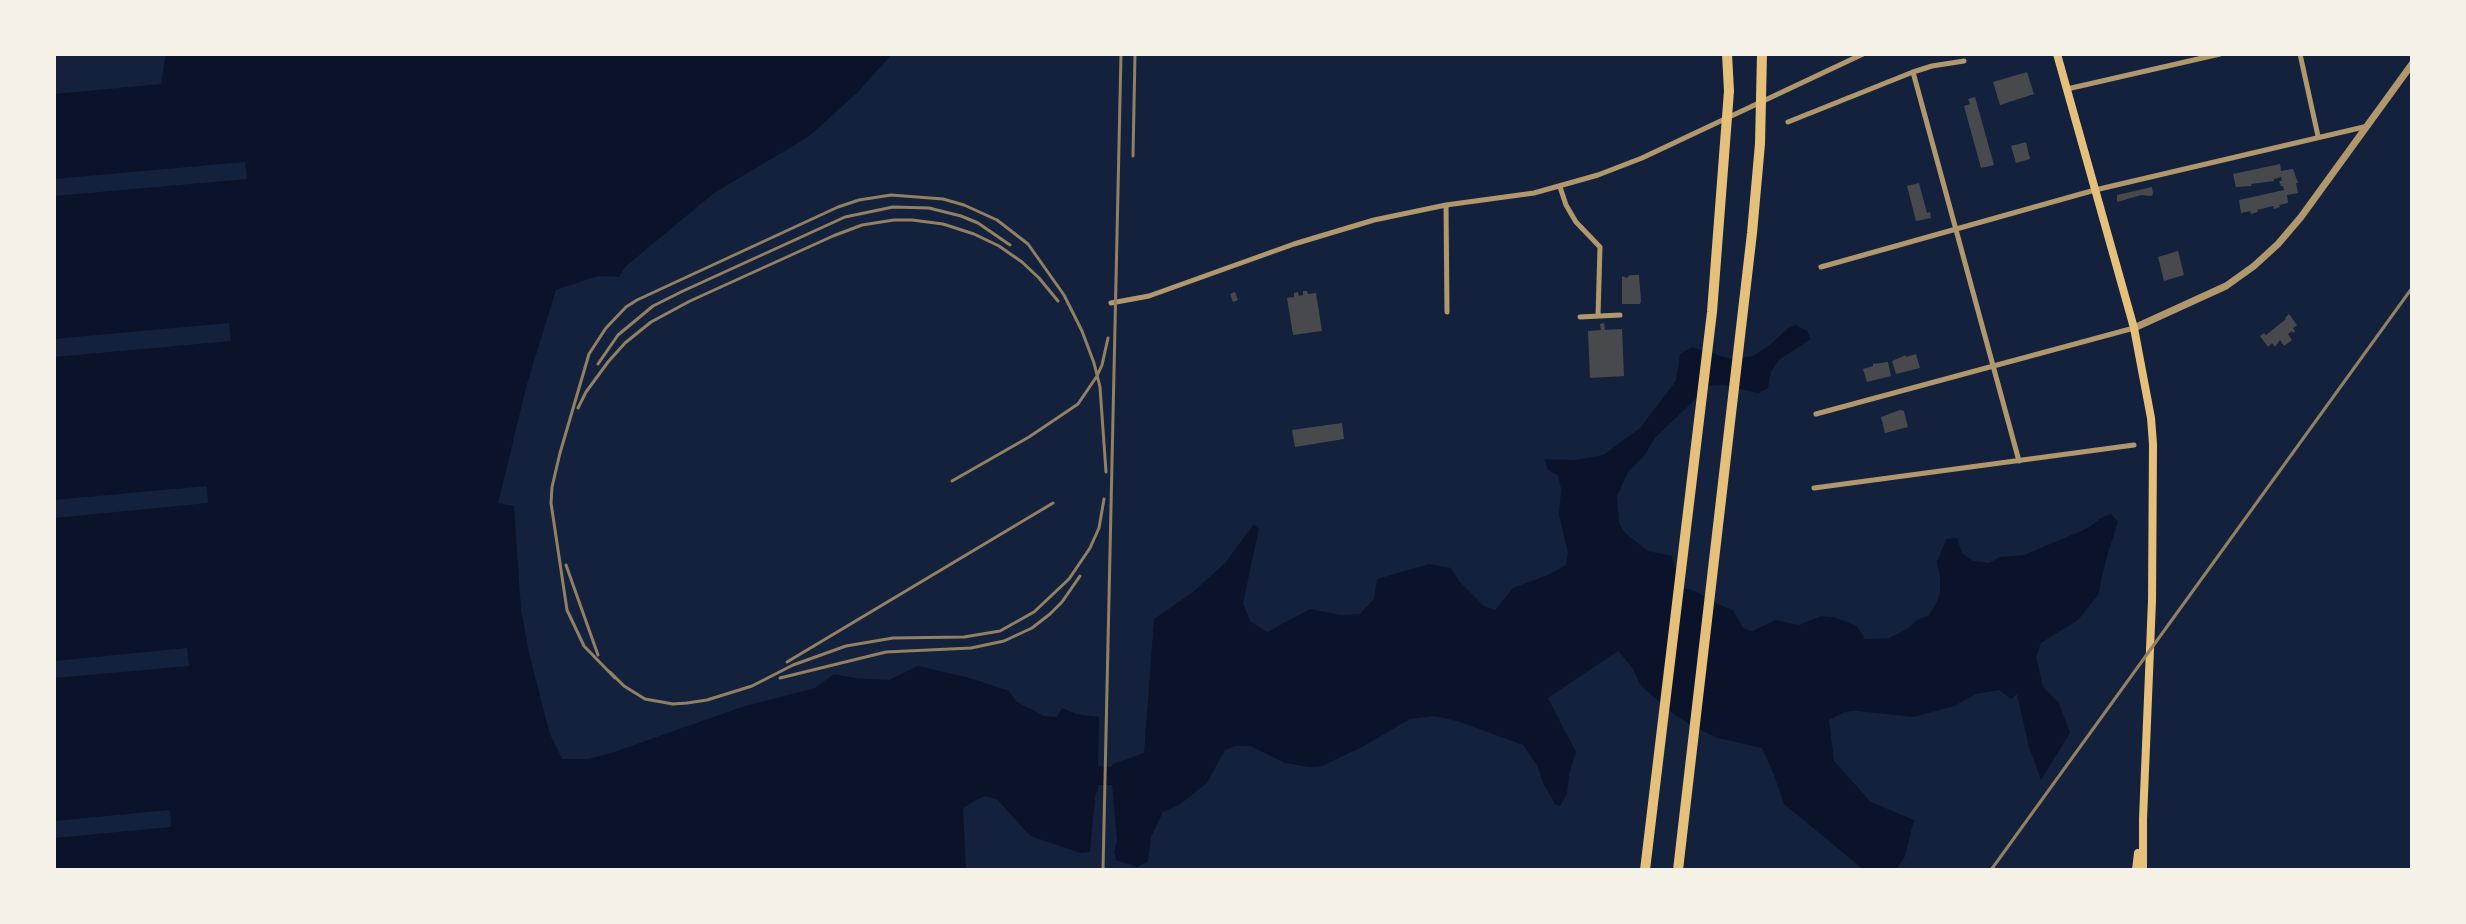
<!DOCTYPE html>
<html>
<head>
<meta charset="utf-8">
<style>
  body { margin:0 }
  #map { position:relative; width:2466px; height:924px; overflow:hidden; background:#14213d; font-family:Jost,sans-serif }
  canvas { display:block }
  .frame { position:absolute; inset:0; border:56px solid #f6f1e7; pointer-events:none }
</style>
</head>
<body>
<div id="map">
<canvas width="2466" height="924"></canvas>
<div class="frame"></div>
</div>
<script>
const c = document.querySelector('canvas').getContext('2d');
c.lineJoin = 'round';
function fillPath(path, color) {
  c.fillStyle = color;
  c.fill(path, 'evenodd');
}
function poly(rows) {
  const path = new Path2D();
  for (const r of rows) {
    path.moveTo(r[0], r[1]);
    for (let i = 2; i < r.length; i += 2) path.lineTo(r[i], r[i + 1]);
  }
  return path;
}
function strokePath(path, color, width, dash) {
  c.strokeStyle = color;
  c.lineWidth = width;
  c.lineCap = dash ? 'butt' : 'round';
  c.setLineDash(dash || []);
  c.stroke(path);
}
fillPath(poly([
  [166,54,892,54,857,93,808,137,714,193,625,267,619,277,598,276,556,290,527,384,498,503,514,506,521,609,529,653,550,734,562,759,588,759,614,752,742,707,815,688,834,674,855,678,889,680,918,666,970,678,1009,691,1017,702,1044,716,1057,717,1062,708,1076,714,1099,717,1098,766,1111,767,1113,764,1144,753,1154,619,1193,592,1225,563,1254,524,1259,529,1243,603,1250,621,1267,632,1310,609,1341,615,1360,614,1374,599,1377,579,1429,564,1451,568,1459,581,1484,606,1495,610,1513,588,1550,574,1566,565,1568,553,1559,515,1561,489,1558,475,1548,470,1544,459,1576,460,1603,455,1640,428,1676,381,1680,354,1692,347,1731,359,1753,356,1771,344,1788,328,1796,325,1807,331,1811,339,1779,360,1771,372,1768,388,1758,393,1723,385,1709,386,1655,438,1644,456,1628,472,1617,496,1619,523,1625,533,1648,551,1672,556,1680,587,1695,591,1717,604,1733,610,1743,628,1752,631,1776,620,1799,625,1821,616,1834,617,1857,626,1865,639,1889,638,1907,629,1918,619,1928,616,1935,606,1940,593,1940,577,1937,562,1946,539,1957,538,1962,553,1973,561,1989,563,2000,557,2024,555,2088,528,2101,518,2111,514,2118,522,2107,556,2098,595,2078,620,2041,643,2036,657,2043,687,2059,703,2070,733,2041,780,2029,747,2017,694,2011,699,1999,690,1976,694,1954,706,1914,717,1856,711,1845,712,1829,720,1834,761,1871,802,1914,820,1905,856,1896,870,1864,870,1784,804,1774,775,1762,748,1718,738,1694,727,1675,715,1641,686,1632,667,1618,651,1548,698,1576,752,1569,774,1567,794,1560,806,1555,804,1543,783,1537,765,1523,745,1457,721,1434,716,1410,719,1364,746,1322,766,1309,767,1285,763,1250,746,1235,746,1225,750,1207,783,1179,805,1163,812,1151,837,1148,862,1137,867,1116,860,1114,852,1117,841,1112,785,1099,785,1095,797,1090,852,1080,853,1030,836,997,799,984,796,963,808,966,870,54,870,54,94,161,84]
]), '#0b132b');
fillPath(poly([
  [245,162,247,179,54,196,54,179],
  [229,323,231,341,54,357,54,339],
  [207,486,208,503,54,518,54,500],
  [187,648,189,666,54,678,54,661],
  [170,810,171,827,54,838,54,821]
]), '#14213d');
fillPath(poly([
  [2027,72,2034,94,2000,105,1993,82],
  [1975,97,1994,165,1981,168,1964,106,1970,104,1968,99],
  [2026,142,2030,159,2016,163,2011,146],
  [2280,164,2281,171,2293,169,2298,183,2296,183,2298,193,2287,195,2288,203,2279,205,2280,207,2274,209,2273,206,2257,210,2258,212,2251,214,2250,211,2241,213,2239,200,2284,190,2283,186,2281,186,2279,181,2282,181,2281,177,2274,179,2274,181,2251,184,2252,186,2236,187,2233,174],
  [1919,183,1927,213,1930,212,1931,218,1916,221,1907,186],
  [2152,187,2153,194,2151,196,2141,195,2117,202,2117,195],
  [2178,251,2184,275,2164,281,2158,257],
  [1630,275,1639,275,1641,301,1640,304,1622,304,1622,276,1627,278],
  [1303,291,1307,291,1308,294,1316,293,1322,331,1293,335,1287,298,1294,297,1294,293,1298,292,1299,296,1303,295],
  [1235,292,1238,300,1233,302,1230,294],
  [2289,314,2297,325,2293,328,2295,331,2293,333,2292,331,2288,334,2292,340,2284,346,2280,340,2275,347,2272,343,2268,347,2260,336,2264,333,2266,335,2286,319,2285,318],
  [1604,323,1605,330,1622,329,1624,376,1590,378,1588,331,1601,330,1600,324],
  [1916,354,1920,368,1896,374,1892,361,1906,355,1906,357],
  [1888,362,1891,376,1867,382,1863,369,1873,366,1873,364],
  [1900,410,1904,411,1908,427,1885,433,1881,417],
  [1342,423,1344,439,1295,447,1292,430]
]), '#48494c');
strokePath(poly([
  [2300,54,2318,136],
  [1913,72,2019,461],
  [2067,89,2220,54],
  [1788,122,1913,72,1932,66,1964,61],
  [1560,187,1566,205,1576,222,1600,247,1598,316],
  [1446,205,1447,312],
  [1821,267,2095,190,2368,126],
  [1111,303,1149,296,1294,244,1374,220,1446,205,1534,193,1598,175,1642,158,1863,54],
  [1580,317,1620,315],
  [1816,414,2134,328],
  [1814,488,2134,445]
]), '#b1986c', 5);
strokePath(poly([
  [2134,328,2226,286,2254,266,2278,244,2301,217,2412,64]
]), '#b1986c', 7);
strokePath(poly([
  [2057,54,2134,328,2151,418,2153,444,2152,601,2143,819,2143,870],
  [2136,870,2138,853]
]), '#e5c07b', 8);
strokePath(poly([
  [1645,870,1712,312,1729,91,1727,54],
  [1678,870,1752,233,1760,144,1762,54]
]), '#e5c07b', 10);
strokePath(poly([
  [1133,156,1135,54],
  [598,364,618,335,653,306,683,291,845,217,893,207,929,208,961,216,978,223,1010,245],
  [578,408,586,392,608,362,625,343,651,322,690,301,833,236,862,225,894,220,912,220,943,224,974,234,999,246,1022,262,1039,278,1058,301],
  [952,481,1029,437,1078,404,1097,376,1102,365,1108,338],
  [566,565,598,655],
  [787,662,1053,503],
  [610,672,624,686,645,699,673,704,687,703,707,700,752,686,793,665,846,646,893,638,964,637,1000,631,1034,612,1069,579,1090,548,1099,528,1104,499],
  [615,678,584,646,567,610,551,503,552,487,560,453,589,354,606,328,626,307,637,300,838,207,859,200,891,195,943,199,964,205,997,220,1028,244,1064,295,1082,331,1094,363,1100,387,1106,472],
  [780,678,886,652,971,648,1004,641,1032,628,1050,614,1062,602,1080,576],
  [1103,870,1121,54],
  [1991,870,2412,288]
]), '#918062', 3);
</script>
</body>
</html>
